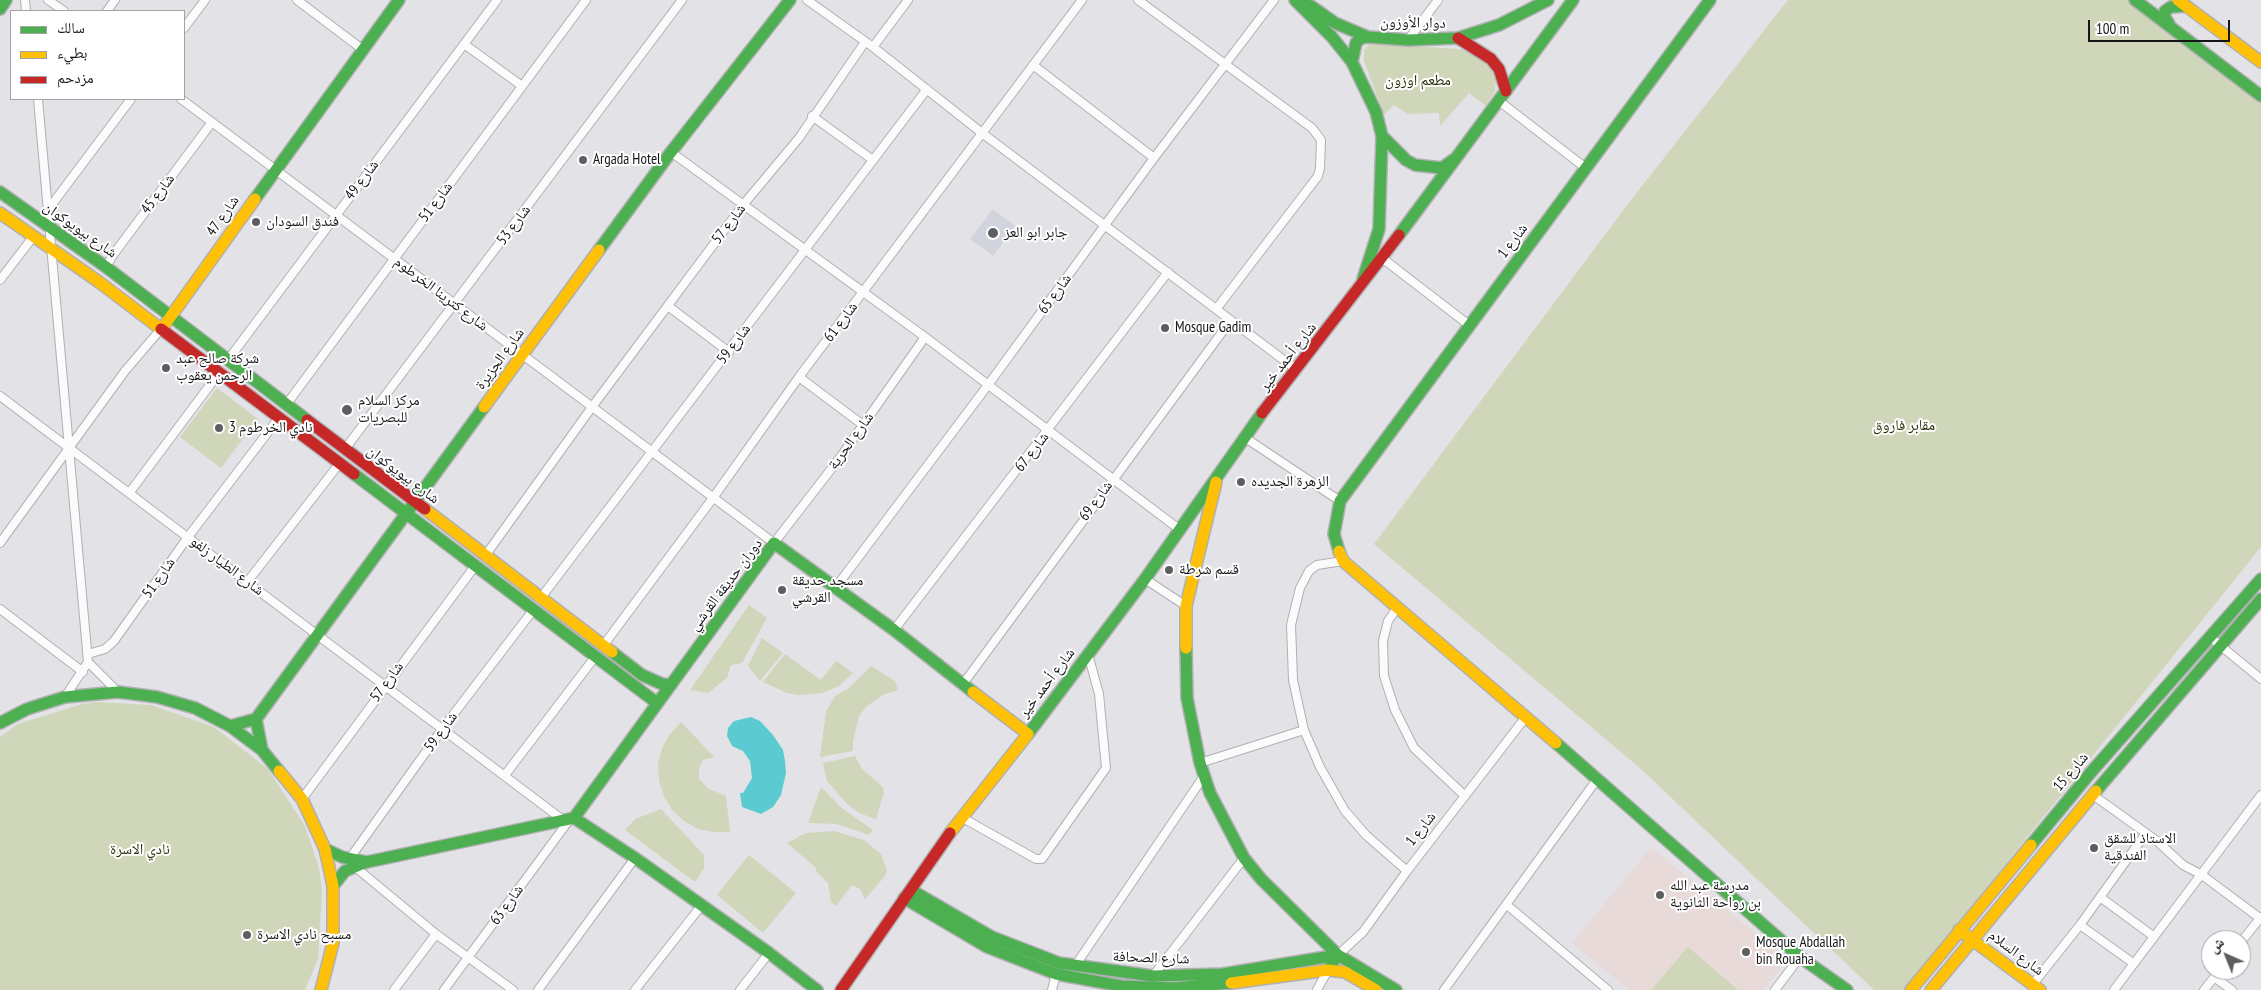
<!DOCTYPE html>
<html>
<head>
<meta charset="utf-8">
<style>
  body { margin:0 }
  #map { position:relative; width:2261px; height:990px; overflow:hidden; background:#e3e3e7; font-family:"PT Sans Narrow","Noto Naskh Arabic",sans-serif }
  canvas { display:block }
  .legend { position:absolute; left:10px; top:10px; width:175px; height:90px; box-sizing:border-box; background:#fff; border:1px solid #a2a2a3; margin:0; padding:6px 9px; list-style:none; font-size:15px; color:#161618 }
  .legend li { display:flex; align-items:center; gap:10px; height:25px }
  .legend b { width:25px; border:1px solid #a2a2a3 }
  .north { position:absolute; left:2201px; top:930px; width:50px; height:50px; box-sizing:border-box; background:#fff; border:1px solid #a2a2a3; border-radius:50%; rotate:316deg; font-size:14px; font-weight:700; line-height:20px; text-align:center; color:#161618 }
  .north::after { content:''; display:block; margin:auto; width:18px; height:22px; background:#5e5e60; clip-path:polygon(50% 0,100% 100%,50% 72%,0 100%) }
  .scale { position:absolute; left:2088px; top:20px; width:142px; height:22px; box-sizing:border-box; border:2px solid #161618; border-top:0; padding-left:6px; font-size:15px; line-height:18px; white-space:nowrap; color:#161618; -webkit-text-stroke:4px #fff; paint-order:stroke }
</style>
</head>
<body>
<div id="map">
<canvas width="2261" height="990"></canvas>
<ul class="legend">
<li><b style="height:6px;background:#4caf50"></b>سالك</li>
<li><b style="height:6px;background:#ffc107"></b>بطيء</li>
<li><b style="height:6px;background:#c62828"></b>مزدحم</li>
</ul>
<div class="north">ش</div>
<div class="scale">100 m</div>
</div>
<script>
const c = document.querySelector('canvas').getContext('2d');
c.lineJoin = 'round';
function fillPath(path, color) {
  c.fillStyle = color;
  c.fill(path, 'evenodd');
}
function poly(rows) {
  const path = new Path2D();
  for (const r of rows) {
    path.moveTo(r[0], r[1]);
    for (let i = 2; i < r.length; i += 2) path.lineTo(r[i], r[i + 1]);
  }
  return path;
}
function strokePath(path, color, width, dash) {
  c.strokeStyle = color;
  c.lineWidth = width;
  c.lineCap = dash ? 'butt' : 'round';
  c.setLineDash(dash || []);
  c.stroke(path);
}
function drawText(font, color, halo, rows, align = 'center') {
  c.font = font + ' "PT Sans Narrow","Noto Naskh Arabic",sans-serif';
  c.lineWidth = 4;
  c.setLineDash([]);
  c.textBaseline = 'middle';
  c.strokeStyle = halo;
  c.fillStyle = color;
  for (const [text, x, y, turn = 0] of rows) {
    c.save();
    c.translate(x, y);
    c.rotate((+turn || 0) * Math.PI / 180);
    c.textAlign = isNaN(turn) ? turn : align;
    if (halo) c.strokeText(text, 0, 0);
    c.fillText(text, 0, 0);
    c.restore();
  }
}
fillPath(poly([
  [993,209,1015,226,993,256,970,239]
]), '#d2d4dd');
fillPath(poly([
  [1651,847,1788,960,1763,990,1629,990,1572,943]
]), '#e8dad8');
fillPath(poly([
  [1788,0,2134,0,2261,97,2261,547,1904,990,1874,990,1641,769,1374,544,1631,200],
  [1371,43,1472,50,1489,63,1496,75,1495,91,1486,106,1469,93,1440,126,1439,113,1408,114,1394,105,1384,115,1364,61,1364,50],
  [217,388,258,419,221,468,180,437],
  [749,605,767,618,742,663,731,665,727,678,708,693,690,690],
  [762,638,783,653,760,681,748,666],
  [785,654,821,680,836,661,853,673,839,686,822,693,799,695,787,693,763,682],
  [871,666,895,681,898,690,883,695,867,706,859,716,853,741,853,751,820,757,826,712,835,696,849,688],
  [97,702,151,705,214,727,268,769,305,826,319,868,322,891,318,959,305,990,0,990,0,737,18,724,82,704],
  [681,722,714,757,703,760,699,769,699,779,709,789,726,796,730,832,714,832,698,829,684,821,672,810,664,796,659,781,658,764,662,748,670,734],
  [855,756,862,769,883,787,884,792,876,819,859,813,846,803,827,781,823,763],
  [821,787,843,809,873,830,869,835,837,824,808,823],
  [661,809,704,855,704,868,695,882,625,830,635,819],
  [834,831,864,840,881,854,887,870,885,876,865,899,860,889,852,885,836,906,831,902,828,883,816,871,816,868,787,843,806,833],
  [749,855,796,893,763,933,717,895],
  [1688,947,1738,990,1651,990]
]), '#cfd6b9');
fillPath(poly([
  [751,717,760,721,773,735,783,750,785,761,786,773,781,795,773,807,761,814,742,807,740,793,743,793,752,778,750,761,743,751,732,746,727,736,728,728,734,721]
]), '#5ccbd1');
const street = poly([
  [25,0,26,11],
  [48,0,64,11],
  [297,0,362,49],
  [807,0,873,47,982,133,1297,370],
  [1138,0,1312,128,1321,140,1320,168,1318,176,1217,308],
  [107,11,115,0],
  [184,28,205,0],
  [1408,40,1438,0],
  [464,44,522,86],
  [873,47,908,0],
  [1033,65,1154,158],
  [38,99,88,662,65,697],
  [181,99,774,543,842,455,925,337],
  [1499,101,1587,169],
  [812,116,873,160],
  [671,152,925,337,1179,529],
  [47,211,131,99],
  [1382,258,1469,325],
  [106,267,113,255,212,122],
  [0,280,33,237],
  [668,306,729,352],
  [228,360,497,0],
  [799,377,863,425],
  [0,396,563,820],
  [286,405,586,0],
  [1244,437,1340,501],
  [345,449,682,0],
  [130,492,219,373],
  [0,543,125,371,160,330],
  [485,556,592,407,743,205,799,138,865,42],
  [1343,561,1317,565,1309,571,1300,588,1291,625,1293,680,1304,730,1320,767,1345,811,1366,835,1407,871],
  [1145,579,1186,606],
  [248,581,339,464],
  [836,587,988,385,1154,158,1274,0],
  [540,599,927,89],
  [1397,608,1388,621,1383,641,1384,676,1395,710,1414,748,1465,796],
  [0,609,83,672],
  [894,630,1168,272],
  [2210,637,2261,679],
  [603,646,713,498,799,377,1082,0],
  [88,654,105,649,114,641,188,537,278,419],
  [88,662,118,692],
  [963,684,1231,320],
  [1200,763,1304,730],
  [505,775,595,657],
  [2093,795,2157,841,2183,865,2202,875,2261,919],
  [302,799,475,566],
  [961,817,1036,859,1042,859,1106,768,1099,694,1088,654],
  [350,858,443,728,534,609],
  [354,866,436,934,513,990],
  [2100,897,2153,936],
  [1507,905,1608,990],
  [2080,925,2133,963],
  [2241,942,2261,917],
  [1338,955,1363,932,1407,871,1525,718],
  [1075,966,1204,776],
  [1153,976,1244,858],
  [2214,977,2232,990],
  [2033,984,2080,925,2146,833],
  [394,990,436,934],
  [444,990,570,819],
  [538,990,635,858],
  [635,990,701,906],
  [740,990,769,953],
  [1052,990,1056,974],
  [1317,990,1328,970],
  [1444,990,1598,778],
  [1775,990,1800,957],
  [2114,990,2261,795],
  [2204,990,2220,970]
]);
const fast = poly([
  [1295,0,1332,37,1352,62,1376,112,1382,136,1379,229,1363,279],
  [2135,0,2261,96],
  [1300,4,1311,6,1335,23,1368,37,1408,40,1458,38,1499,25,1548,0],
  [0,9,6,0],
  [2169,24,2164,16,2165,11,2171,7,2186,6],
  [1352,62,1356,43,1361,38,1368,37],
  [1382,136,1406,160,1415,165,1442,168,1453,160],
  [0,192,106,267,307,420],
  [255,199,399,0],
  [1399,235,1573,0],
  [599,250,671,152,790,0],
  [354,474,657,703],
  [1339,551,1334,534,1340,501,1710,0],
  [1186,648,1187,698,1200,763,1210,793,1244,858,1261,879,1338,955,1328,970],
  [612,652,642,675,662,684,671,685],
  [256,719,262,750],
  [0,723,27,709,65,697,118,692,157,697,195,708,230,726,262,750,279,771],
  [230,726,256,719,484,407],
  [1028,734,1145,579,1262,413],
  [1556,743,1800,957,1847,990],
  [2096,791,2261,599],
  [574,818,774,543,894,630,973,692],
  [574,818,635,858,769,953,817,990],
  [2031,845,2092,771,2261,579],
  [325,849,342,857,367,862],
  [333,886,345,871,367,862,574,818],
  [911,890,992,937,1059,963,1153,976,1223,974,1338,955,1396,990],
  [904,898,987,947,1056,974,1121,986,1174,988,1231,983]
]);
const slow = poly([
  [2178,0,2261,62],
  [0,213,99,282,161,329],
  [166,323,255,199],
  [484,407,599,250],
  [425,509,612,652],
  [1339,551,1343,561,1556,743],
  [1186,648,1186,606,1216,482],
  [279,771,302,799,325,849,333,886,333,943,321,990],
  [950,833,1028,734,973,692],
  [1959,930,2040,990],
  [1231,983,1328,970,1345,972,1376,990],
  [1911,990,2031,845],
  [1931,990,2096,791]
]);
const jam = poly([
  [1458,38,1491,59,1499,69,1506,91],
  [161,329,354,474],
  [1262,413,1399,235],
  [307,420,425,509],
  [841,990,950,833]
]);
strokePath(street, '#b0b0b3', 10);
strokePath(fast, '#b0b0b3', 14);
strokePath(slow, '#b0b0b3', 14);
strokePath(jam, '#b0b0b3', 14);
strokePath(street, '#fbfbfb', 8);
strokePath(fast, '#4caf50', 11);
strokePath(slow, '#ffc107', 11);
strokePath(jam, '#c62828', 11);
for (const [x, y, r, color] of [
  [583,160,5,"#5e5e60"],
  [256,222,5,"#5e5e60"],
  [993,233,6,"#5e5e60"],
  [1165,328,5,"#5e5e60"],
  [166,368,5,"#5e5e60"],
  [347,410,6,"#5e5e60"],
  [219,428,5,"#5e5e60"],
  [1241,482,5,"#5e5e60"],
  [1169,570,5,"#5e5e60"],
  [782,590,5,"#5e5e60"],
  [2094,848,5,"#5e5e60"],
  [1660,895,5,"#5e5e60"],
  [247,935,5,"#5e5e60"],
  [1746,952,5,"#5e5e60"]
]) {
  const dot = new Path2D();
  dot.arc(x, y, r, 0, 2 * Math.PI);
  c.fillStyle = color;
  c.fill(dot);
  strokePath(dot, '#fff', 2);
}
drawText('15px', '#161618', '#fff', [
  ["دوار الأوزون",1413,23,1],
  ["شارع 49",362,180,-53],
  ["شارع 45",158,194,-53],
  ["شارع 51",436,202,-53],
  ["شارع 47",223,216,-55],
  ["شارع 57",729,224,-53],
  ["شارع 53",514,225,-53],
  ["شارع بيويوكوان",80,230,35],
  ["شارع 1",1513,241,-53],
  ["شارع كترينا الخرطوم",441,294,37],
  ["شارع 65",1055,294,-54],
  ["شارع 61",841,322,-53],
  ["شارع 59",734,344,-53],
  ["شارع أحمد خير",1288,357,-52],
  ["شارع الجزيرة",500,359,-54],
  ["شارع الحرية",851,441,-54],
  ["شارع 67",1032,452,-52],
  ["شارع بيويوكوان",403,475,37],
  ["شارع 69",1096,501,-54],
  ["شارع الطيار زلفو",227,566,37],
  ["شارع 51",159,578,-55],
  ["دوران حديقة القرشي",726,585,-53],
  ["شارع 57",387,682,-54],
  ["شارع أحمد خير",1047,683,-53],
  ["شارع 59",441,732,-54],
  ["شارع 15",2071,772,-50],
  ["شارع 1",1421,829,-52],
  ["شارع 63",507,905,-54],
  ["شارع السلام",2016,953,37],
  ["شارع الصحافة",1151,958,2]
]);
drawText('15px', '#293008', '#fff', [
  ["مطعم اوزون",1418,81],
  ["مقابر فاروق",1904,426],
  ["نادي الاسرة",140,850]
]);
drawText('15px', '#161618', '#fff', [
  ["Argada Hotel",593,160],
  ["فندق السودان",266,222],
  ["جابر ابو العز",1004,233],
  ["Mosque Gadim",1175,328],
  ["شركة صالح عبد",176,359],
  ["الرحمن يعقوب",176,376],
  ["مركز السلام",358,401],
  ["للبصريات",358,418],
  ["نادي الخرطوم 3",229,428],
  ["الزهرة الجديده",1251,482],
  ["قسم شرطة",1179,570],
  ["مسجد حديقة",792,581],
  ["القرشي",792,598],
  ["الاستاذ للشقق",2104,839],
  ["الفندقية",2104,856],
  ["مدرسة عبد الله",1670,886],
  ["بن رواحة الثانوية",1670,903],
  ["مسبح نادي الاسرة",257,935],
  ["Mosque Abdallah",1756,943],
  ["bin Rouaha",1756,960]
], 'left');
</script>
</body>
</html>
